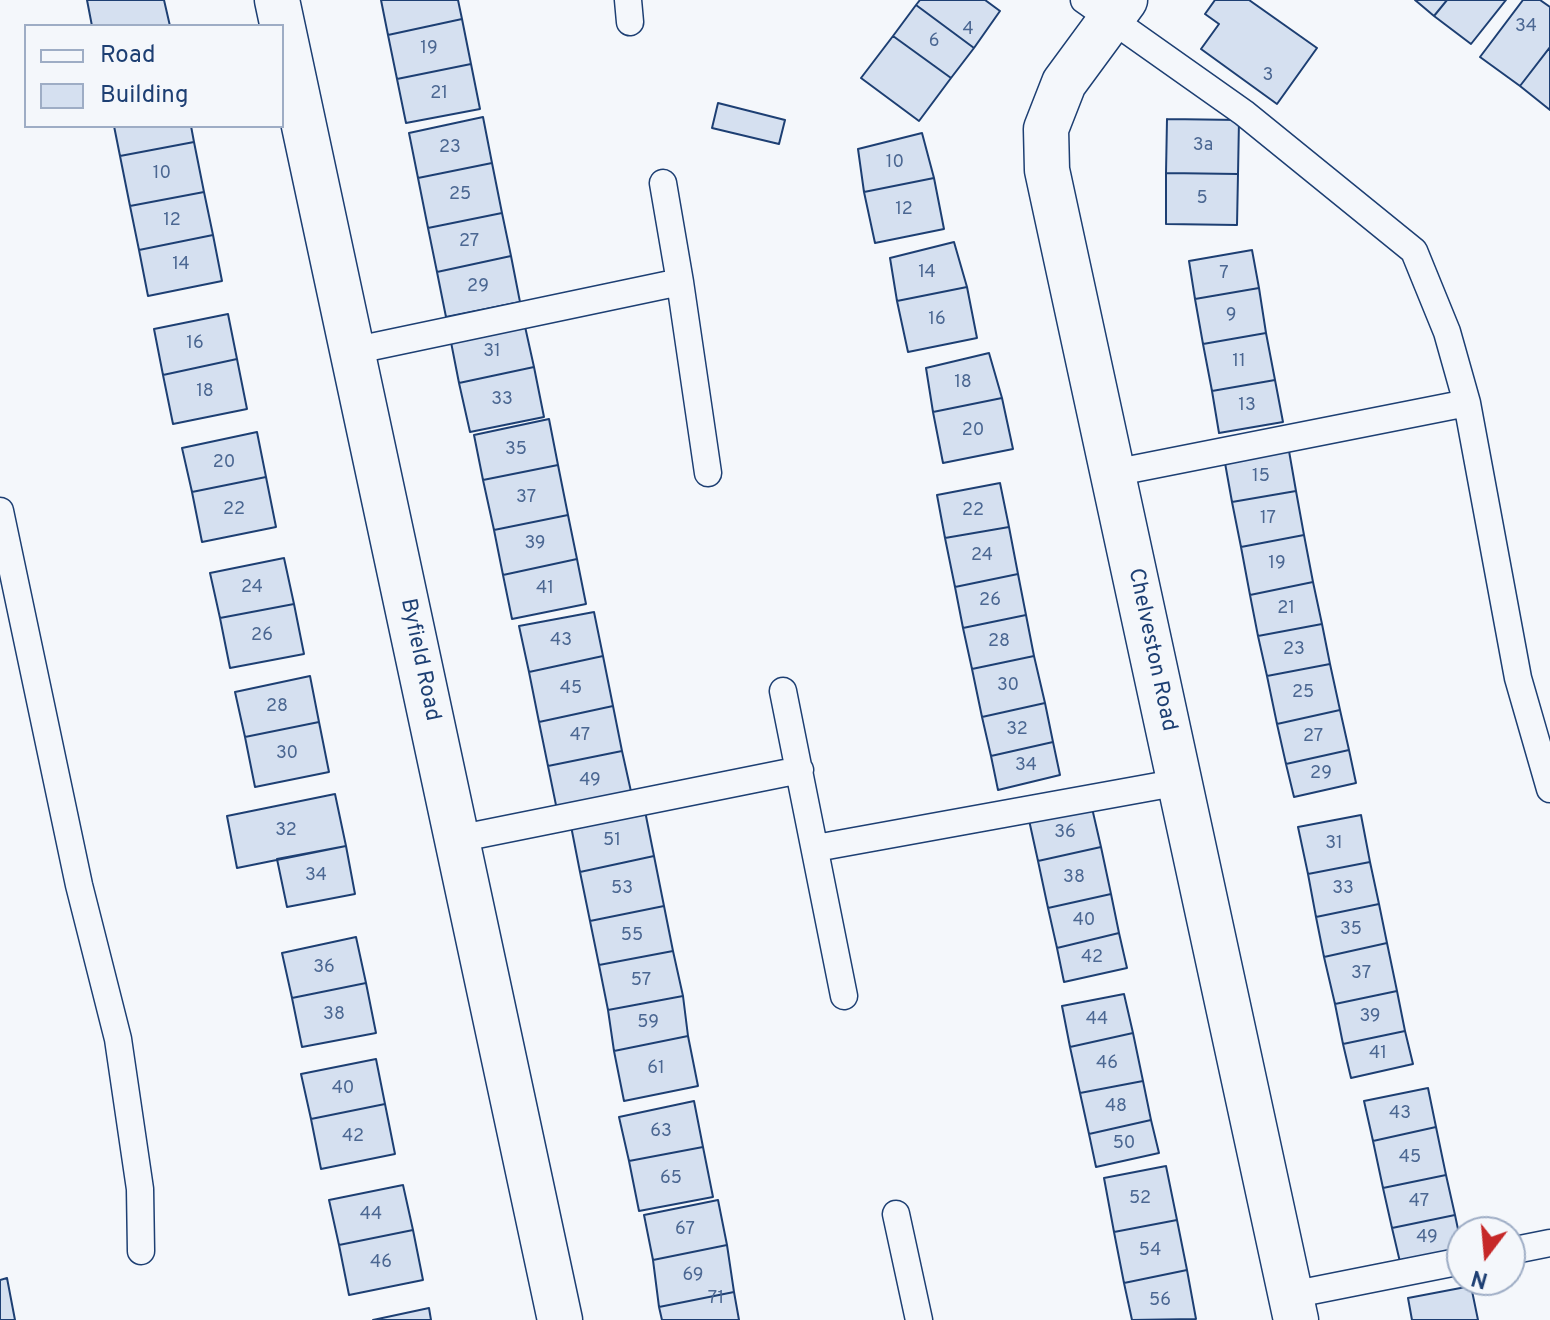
<!DOCTYPE html>
<html>
<head>
<meta charset="utf-8">
<style>
  body { margin:0 }
  #map { position:relative; width:1550px; height:1320px; overflow:hidden; background:#f4f7fb; font-family:Overpass,sans-serif }
  canvas { display:block }
  .legend { position:absolute; left:24px; top:24px; width:260px; height:104px; box-sizing:border-box; background:#f4f7fb; border:2px solid #9eadc5; margin:0; padding:10px 14px; list-style:none; font-size:24px; color:#1d3f73 }
  .legend li { display:flex; align-items:center; gap:16px; height:40px }
  .legend b { width:40px; border:2px solid #9eadc5 }
  .north { position:absolute; left:1446px; top:1216px; width:80px; height:80px; box-sizing:border-box; background:#f4f7fb; border:2px solid #9eadc5; border-radius:50%; rotate:196deg; font-size:22px; font-weight:700; line-height:32px; text-align:center; color:#1d3f73 }
  .north::after { content:''; display:block; margin:auto; width:28px; height:36px; background:#c62828; clip-path:polygon(50% 0,100% 100%,50% 72%,0 100%) }
</style>
</head>
<body>
<div id="map">
<canvas width="1550" height="1320"></canvas>
<ul class="legend">
<li><b style="height:10px;background:#f4f7fb"></b>Road</li>
<li><b style="height:22px;background:#d5e0f0"></b>Building</li>
</ul>
<div class="north">N</div>
</div>
<script>
const c = document.querySelector('canvas').getContext('2d');
c.lineJoin = 'round';
function fillPath(path, color) {
  c.fillStyle = color;
  c.fill(path, 'evenodd');
}
function poly(rows) {
  const path = new Path2D();
  for (const r of rows) {
    path.moveTo(r[0], r[1]);
    for (let i = 2; i < r.length; i += 2) path.lineTo(r[i], r[i + 1]);
  }
  return path;
}
function strokePath(path, color, width, dash) {
  c.strokeStyle = color;
  c.lineWidth = width;
  c.lineCap = dash ? 'butt' : 'round';
  c.setLineDash(dash || []);
  c.stroke(path);
}
function drawText(font, color, halo, rows, align = 'center') {
  c.font = font + ' Overpass,sans-serif';
  c.lineWidth = 6;
  c.setLineDash([]);
  c.textBaseline = 'middle';
  c.strokeStyle = halo;
  c.fillStyle = color;
  for (const [text, x, y, turn = 0] of rows) {
    c.save();
    c.translate(x, y);
    c.rotate((+turn || 0) * Math.PI / 180);
    c.textAlign = isNaN(turn) ? turn : align;
    if (halo) c.strokeText(text, 0, 0);
    c.fillText(text, 0, 0);
    c.restore();
  }
}
const building = poly([
  [87,0,164,0,170,26,92,26,87,0],
  [381,0,458,0,462,19,388,35,381,0],
  [920,0,985,0,1000,11,974,48,916,5,920,0],
  [1215,0,1249,0,1317,48,1277,104,1201,49,1219,24,1205,14,1215,0],
  [1415,0,1447,0,1434,16,1415,0],
  [1447,0,1506,0,1471,44,1434,16,1447,0],
  [1523,0,1540,0,1550,7,1550,47,1520,86,1480,57,1523,0],
  [916,5,974,48,951,78,893,36,916,5],
  [462,19,471,64,397,79,388,35,462,19],
  [893,36,951,78,919,121,861,78,893,36],
  [1550,47,1550,110,1520,86,1550,47],
  [471,64,480,109,406,123,397,79,471,64],
  [718,103,785,120,779,144,712,128,718,103],
  [483,117,492,163,418,178,409,133,483,117],
  [1167,119,1239,120,1238,174,1166,173,1167,119],
  [114,126,191,126,194,142,120,156,114,126],
  [922,133,934,178,864,192,858,149,922,133],
  [194,142,204,192,130,206,120,156,194,142],
  [492,163,502,213,428,228,418,178,492,163],
  [1166,173,1238,174,1237,225,1166,224,1166,173],
  [934,178,944,229,875,243,864,192,934,178],
  [204,192,213,235,139,250,130,206,204,192],
  [502,213,511,256,437,272,428,228,502,213],
  [213,235,222,281,148,296,139,250,213,235],
  [954,242,967,287,897,301,890,258,954,242],
  [1252,250,1259,288,1195,299,1189,261,1252,250],
  [511,256,520,302,446,317,437,272,511,256],
  [967,287,977,338,908,352,897,301,967,287],
  [1259,288,1266,333,1203,344,1195,299,1259,288],
  [228,314,237,359,163,375,154,329,228,314],
  [524,322,534,367,459,383,450,337,524,322],
  [1266,333,1275,380,1212,391,1203,344,1266,333],
  [989,353,1002,398,933,412,926,368,989,353],
  [237,359,247,409,173,424,163,375,237,359],
  [534,367,544,417,470,432,459,383,534,367],
  [1275,380,1283,422,1219,433,1212,391,1275,380],
  [1002,398,1013,449,943,463,933,412,1002,398],
  [549,419,558,465,483,480,474,435,549,419],
  [257,432,266,477,192,492,182,448,257,432],
  [1289,451,1296,491,1232,502,1225,463,1289,451],
  [558,465,568,515,494,530,483,480,558,465],
  [266,477,276,527,202,542,192,492,266,477],
  [1000,483,1009,527,945,538,937,495,1000,483],
  [1296,491,1304,535,1241,547,1232,502,1296,491],
  [568,515,577,559,503,575,494,530,568,515],
  [1009,527,1018,574,955,587,945,538,1009,527],
  [1304,535,1313,582,1250,595,1241,547,1304,535],
  [284,558,294,604,220,618,210,573,284,558],
  [577,559,586,604,512,619,503,575,577,559],
  [1018,574,1026,615,963,628,955,587,1018,574],
  [1313,582,1322,624,1258,636,1250,595,1313,582],
  [294,604,304,654,230,668,220,618,294,604],
  [594,612,603,656,529,672,519,626,594,612],
  [1026,615,1034,656,972,669,963,628,1026,615],
  [1322,624,1330,664,1267,676,1258,636,1322,624],
  [603,656,613,706,539,722,529,672,603,656],
  [1034,656,1045,703,982,717,972,669,1034,656],
  [1330,664,1340,710,1277,724,1267,676,1330,664],
  [310,676,319,722,245,737,235,692,310,676],
  [1045,703,1053,742,991,756,982,717,1045,703],
  [613,706,622,751,548,766,539,722,613,706],
  [1340,710,1349,750,1286,764,1277,724,1340,710],
  [319,722,329,772,255,787,245,737,319,722],
  [1053,742,1060,775,998,790,991,756,1053,742],
  [1349,750,1356,783,1294,797,1286,764,1349,750],
  [622,751,632,796,557,810,548,766,622,751],
  [335,794,346,846,237,868,227,816,335,794],
  [1092,808,1101,847,1038,861,1029,820,1092,808],
  [645,811,654,856,580,872,571,826,645,811],
  [1361,815,1370,862,1308,874,1298,827,1361,815],
  [346,846,355,894,287,907,277,859,346,846],
  [1101,847,1111,894,1048,908,1038,861,1101,847],
  [654,856,664,906,590,921,580,872,654,856],
  [1370,862,1379,904,1316,917,1308,874,1370,862],
  [1111,894,1119,933,1057,948,1048,908,1111,894],
  [1379,904,1387,943,1324,957,1316,917,1379,904],
  [664,906,673,951,599,965,590,921,664,906],
  [1119,933,1127,968,1064,982,1057,948,1119,933],
  [356,937,366,983,292,998,282,953,356,937],
  [1387,943,1397,991,1335,1004,1324,957,1387,943],
  [673,951,683,996,608,1010,599,965,673,951],
  [366,983,376,1033,302,1047,292,998,366,983],
  [1397,991,1405,1031,1343,1044,1335,1004,1397,991],
  [1124,994,1133,1033,1070,1047,1062,1006,1124,994],
  [683,996,688,1036,614,1051,608,1010,683,996],
  [1405,1031,1413,1064,1351,1078,1343,1044,1405,1031],
  [1133,1033,1143,1081,1080,1093,1070,1047,1133,1033],
  [688,1036,698,1086,624,1101,614,1051,688,1036],
  [376,1059,385,1104,311,1119,301,1074,376,1059],
  [1143,1081,1151,1120,1089,1134,1080,1093,1143,1081],
  [1428,1088,1436,1127,1373,1141,1364,1101,1428,1088],
  [694,1101,703,1147,629,1161,619,1117,694,1101],
  [385,1104,395,1154,321,1169,311,1119,385,1104],
  [1151,1120,1159,1153,1096,1167,1089,1134,1151,1120],
  [1436,1127,1446,1175,1383,1188,1373,1141,1436,1127],
  [703,1147,713,1197,639,1211,629,1161,703,1147],
  [1166,1166,1177,1220,1114,1232,1104,1178,1166,1166],
  [1446,1175,1455,1215,1392,1228,1383,1188,1446,1175],
  [403,1185,413,1230,339,1245,329,1200,403,1185],
  [718,1200,727,1245,653,1260,644,1215,718,1200],
  [1455,1215,1462,1248,1400,1262,1392,1228,1455,1215],
  [1177,1220,1187,1270,1124,1283,1114,1232,1177,1220],
  [413,1230,423,1280,349,1295,339,1245,413,1230],
  [727,1245,734,1292,659,1307,653,1260,727,1245],
  [1187,1270,1196,1319,1132,1320,1124,1283,1187,1270],
  [7,1278,15,1320,0,1320,0,1280,7,1278],
  [1471,1286,1478,1320,1412,1320,1408,1298,1471,1286],
  [734,1292,739,1320,662,1320,659,1307,734,1292],
  [429,1308,431,1320,373,1320,429,1308]
]);
fillPath(building, '#d5e0f0');
strokePath(building, '#1d3f73', 2);
const service = poly([
  [628,0,630,22],
  [1084,0,1244,113,1414,251,1447,332,1467,403,1518,678,1550,789],
  [663,183,680,282,708,473],
  [352,351,680,282],
  [1113,473,1467,403],
  [0,511,79,885,118,1039,140,1189,141,1251],
  [783,691,844,996],
  [457,839,800,770],
  [816,848,1180,782],
  [896,1214,919,1320],
  [1510,1251,1550,1243],
  [1291,1295,1462,1261]
]);
const minor = poly([
  [277,0,560,1320],
  [1125,0,1064,83,1046,129,1047,170,1296,1320]
]);
strokePath(service, '#1d3f73', 29);
strokePath(minor, '#1d3f73', 47);
strokePath(service, '#f4f7fb', 26);
strokePath(minor, '#f4f7fb', 44);
drawText('18px', '#4b6792', null, [
  ["34",1526,27],
  ["4",968,30],
  ["6",934,42],
  ["19",429,49],
  ["3",1268,76],
  ["21",439,94],
  ["3a",1203,146],
  ["23",450,148],
  ["10",895,163],
  ["10",162,174],
  ["25",460,195],
  ["5",1202,199],
  ["12",904,210],
  ["12",172,221],
  ["27",469,242],
  ["14",181,265],
  ["14",927,273],
  ["7",1224,274],
  ["29",478,287],
  ["9",1231,316],
  ["16",937,320],
  ["16",195,344],
  ["31",492,352],
  ["11",1239,362],
  ["18",963,383],
  ["18",205,392],
  ["33",502,400],
  ["13",1247,406],
  ["20",973,431],
  ["35",516,450],
  ["20",224,463],
  ["15",1261,477],
  ["37",526,498],
  ["22",234,510],
  ["22",973,511],
  ["17",1268,519],
  ["39",535,544],
  ["24",982,556],
  ["19",1277,564],
  ["24",252,588],
  ["41",545,589],
  ["26",990,601],
  ["21",1286,609],
  ["26",262,636],
  ["43",561,641],
  ["28",999,642],
  ["23",1294,650],
  ["30",1008,686],
  ["45",571,689],
  ["25",1303,693],
  ["28",277,707],
  ["32",1017,730],
  ["47",580,736],
  ["27",1313,737],
  ["30",287,754],
  ["34",1026,766],
  ["29",1321,774],
  ["49",590,781],
  ["32",286,831],
  ["36",1065,833],
  ["51",612,841],
  ["31",1334,844],
  ["34",316,876],
  ["38",1074,878],
  ["53",622,889],
  ["33",1343,889],
  ["40",1084,921],
  ["35",1351,930],
  ["55",632,936],
  ["42",1092,958],
  ["36",324,968],
  ["37",1361,974],
  ["57",641,981],
  ["38",334,1015],
  ["39",1370,1017],
  ["44",1097,1020],
  ["59",648,1023],
  ["41",1378,1054],
  ["46",1107,1064],
  ["61",656,1069],
  ["40",343,1089],
  ["48",1116,1107],
  ["43",1400,1114],
  ["63",661,1132],
  ["42",353,1137],
  ["50",1124,1144],
  ["45",1410,1158],
  ["65",671,1179],
  ["52",1140,1199],
  ["47",1419,1202],
  ["44",371,1215],
  ["67",685,1230],
  ["49",1427,1238],
  ["54",1150,1251],
  ["46",381,1263],
  ["69",693,1276],
  ["71",716,1299],
  ["56",1160,1301]
]);
drawText('22px', '#1d3f73', '#f4f7fb', [
  ["Chelveston Road",1151,650,78],
  ["Byfield Road",419,660,78]
]);
</script>
</body>
</html>
